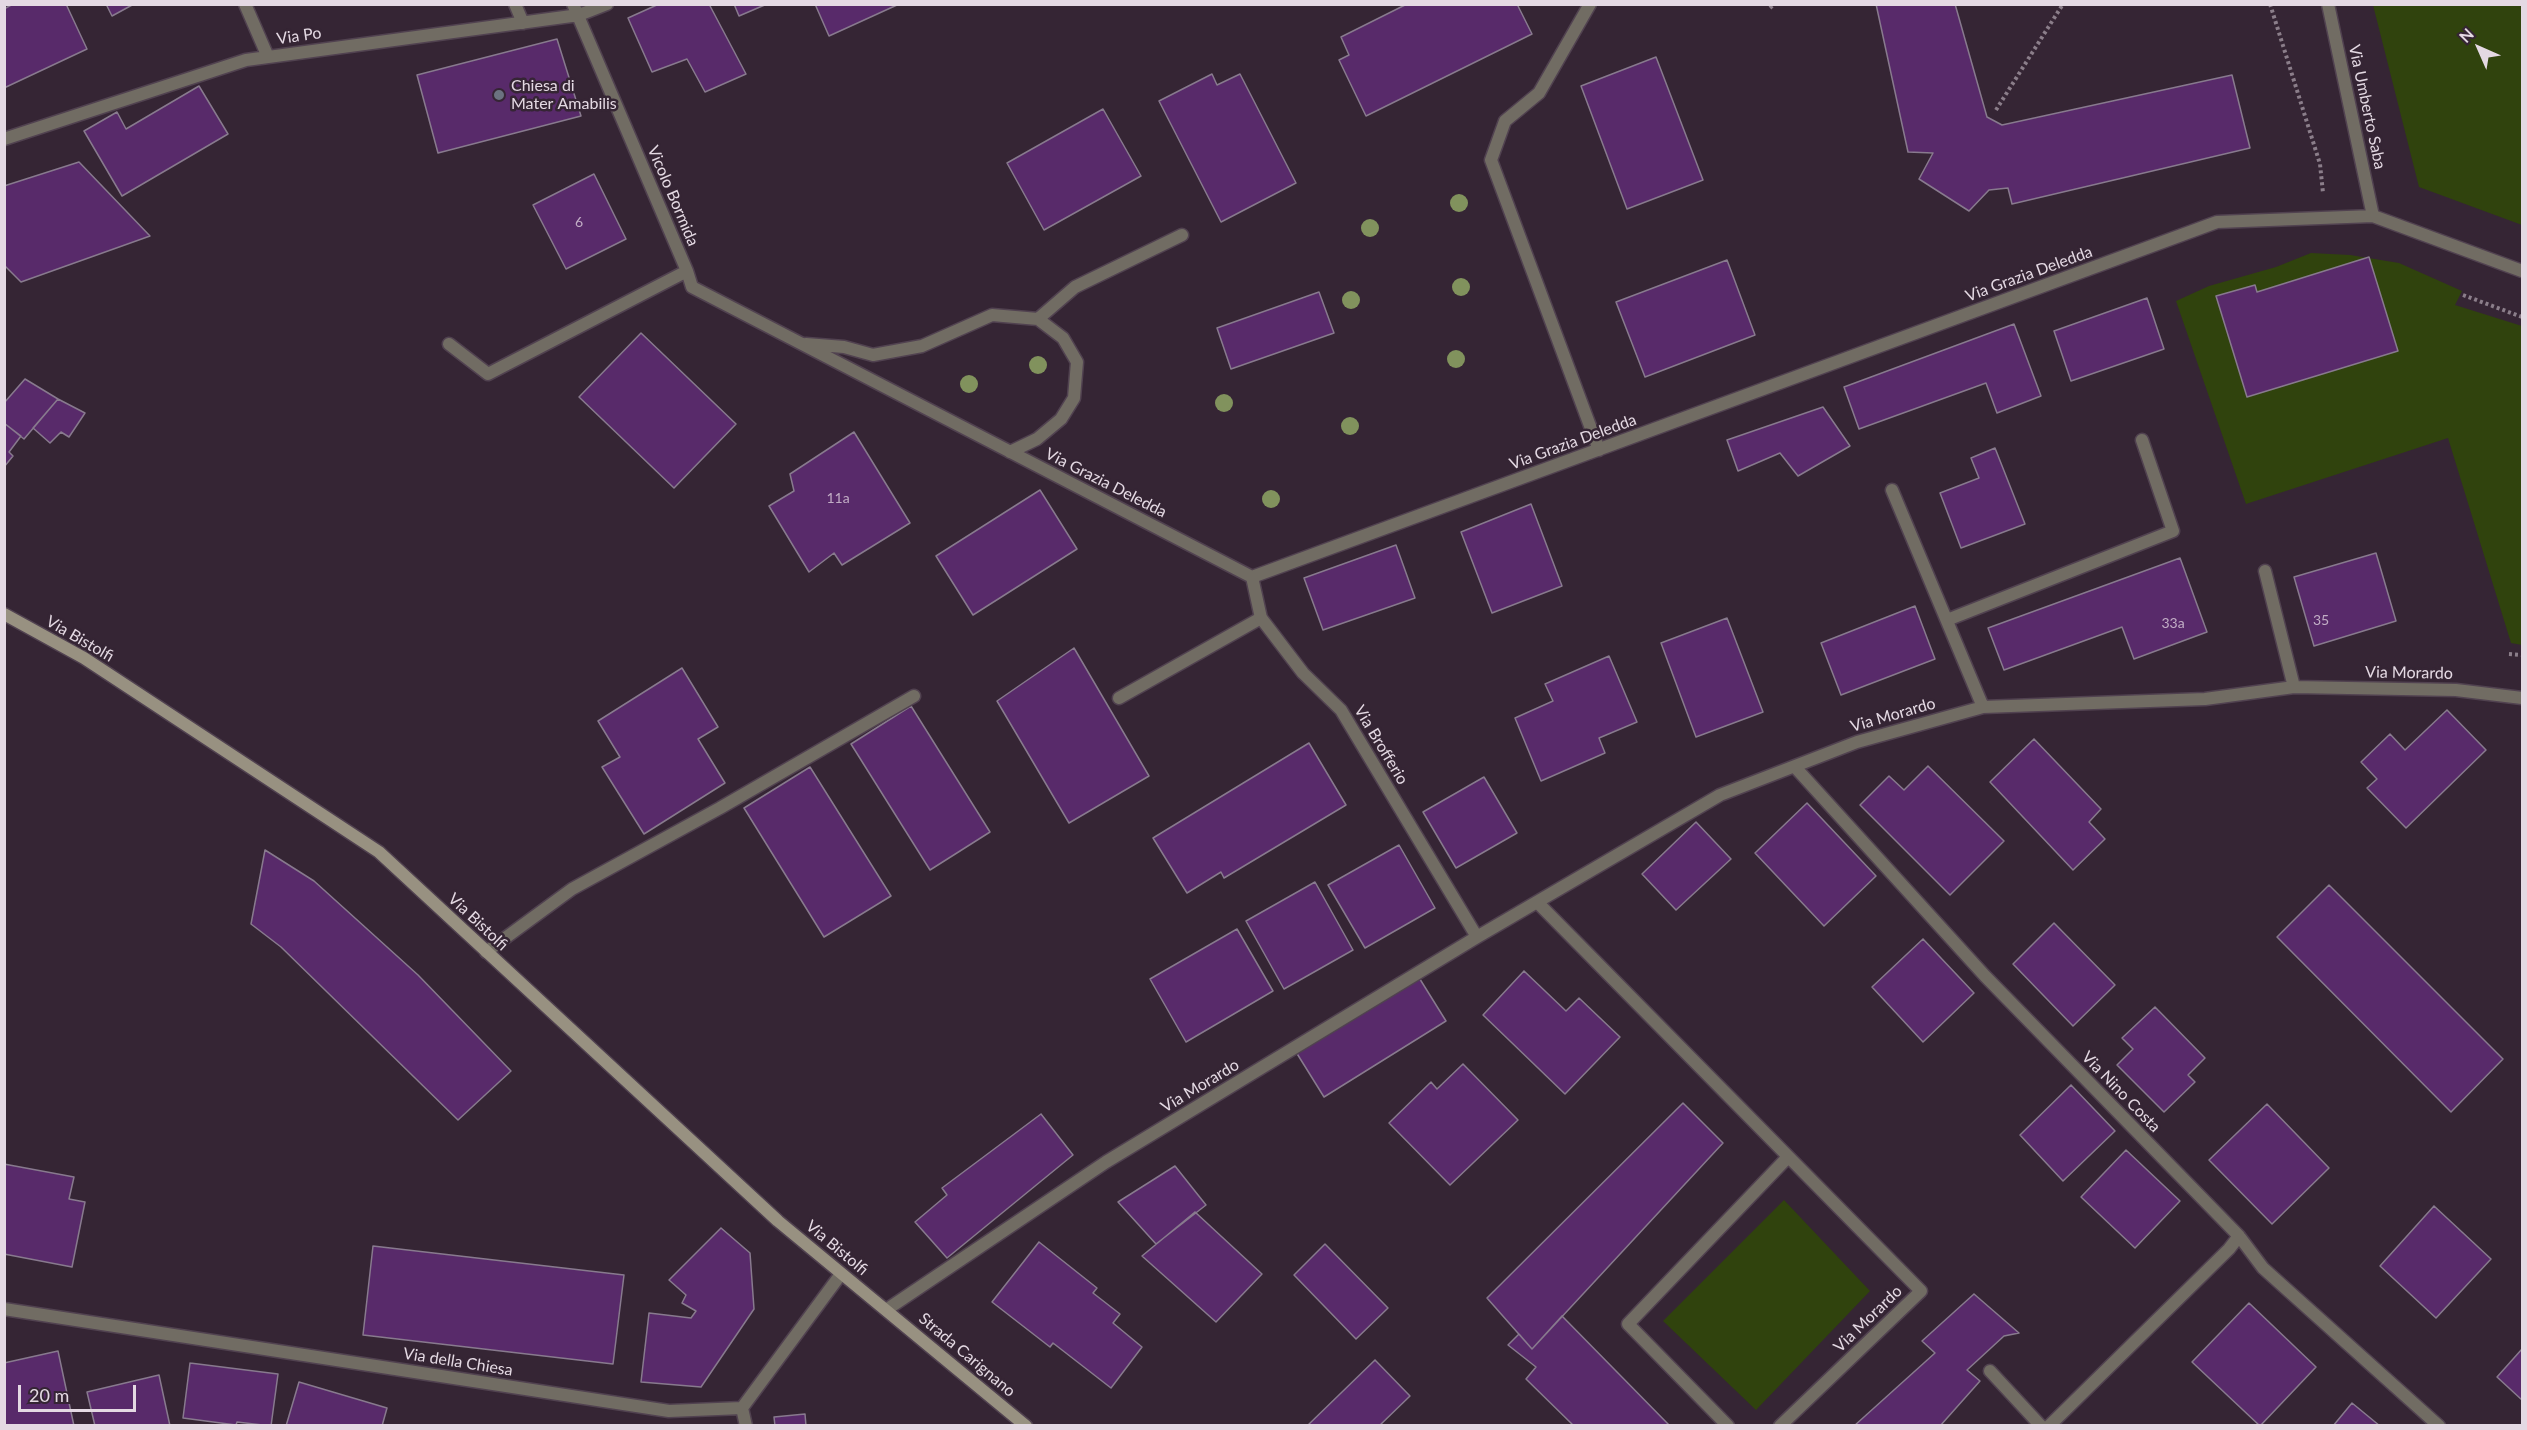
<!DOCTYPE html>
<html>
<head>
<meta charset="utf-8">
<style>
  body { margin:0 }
  #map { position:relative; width:2527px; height:1430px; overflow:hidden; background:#352534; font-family:Lato,sans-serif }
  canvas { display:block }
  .frame { position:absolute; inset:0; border:6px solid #e4d9e3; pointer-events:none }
  .north { position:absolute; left:2449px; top:18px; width:60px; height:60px; -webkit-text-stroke:4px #352534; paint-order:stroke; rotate:315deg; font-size:16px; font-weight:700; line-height:24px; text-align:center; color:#e4d9e3 }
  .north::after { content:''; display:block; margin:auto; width:21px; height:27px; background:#e4d9e3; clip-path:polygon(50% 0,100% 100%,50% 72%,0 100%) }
  .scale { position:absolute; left:18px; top:1385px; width:118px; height:27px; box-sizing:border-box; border:3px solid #e4d9e3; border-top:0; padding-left:8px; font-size:18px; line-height:21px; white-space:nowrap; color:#e4d9e3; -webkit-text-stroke:4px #352534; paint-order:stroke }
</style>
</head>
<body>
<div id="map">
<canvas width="2527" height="1430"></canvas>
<div class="frame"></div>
<div class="north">N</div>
<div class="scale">20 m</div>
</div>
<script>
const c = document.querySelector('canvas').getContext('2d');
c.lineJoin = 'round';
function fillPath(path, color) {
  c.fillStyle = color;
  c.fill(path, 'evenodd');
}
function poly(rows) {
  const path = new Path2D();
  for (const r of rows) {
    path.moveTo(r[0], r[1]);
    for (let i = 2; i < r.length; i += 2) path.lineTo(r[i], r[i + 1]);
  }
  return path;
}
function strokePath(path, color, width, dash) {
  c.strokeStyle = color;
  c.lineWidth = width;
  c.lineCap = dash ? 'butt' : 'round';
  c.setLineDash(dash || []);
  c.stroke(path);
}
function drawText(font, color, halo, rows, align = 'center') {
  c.font = font + ' Lato,sans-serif';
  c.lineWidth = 5;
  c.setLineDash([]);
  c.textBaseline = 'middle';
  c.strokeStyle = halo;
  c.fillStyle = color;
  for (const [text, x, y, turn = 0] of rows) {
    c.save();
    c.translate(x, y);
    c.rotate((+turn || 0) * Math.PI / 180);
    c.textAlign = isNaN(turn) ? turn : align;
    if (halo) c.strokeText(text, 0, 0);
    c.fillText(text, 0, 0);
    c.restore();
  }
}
fillPath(poly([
  [2373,5,2522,5,2522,225,2419,187],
  [2311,253,2350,255,2399,263,2462,291,2455,305,2522,326,2522,645,2511,643,2448,438,2246,504,2176,301,2209,286,2276,267],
  [1784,1200,1870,1291,1756,1410,1663,1321]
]), '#30430d');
const building = poly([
  [13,4,66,4,87,49,4,88,4,9,13,4],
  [106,4,134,4,112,16,106,4],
  [659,4,709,4,746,74,705,92,687,59,652,72,628,18,659,4],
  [734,4,767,4,739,16,734,4],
  [815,4,897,4,897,5,829,36,815,4],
  [1407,4,1517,4,1532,34,1366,116,1339,60,1349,55,1341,37,1407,4],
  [1876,4,1955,4,1987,117,2002,125,2232,75,2250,148,2012,204,2008,188,1989,190,1969,211,1919,179,1933,153,1908,152,1876,4],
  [557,39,581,116,438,153,417,75,557,39],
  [1656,57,1703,180,1627,209,1581,86,1656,57],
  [1212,74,1217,85,1240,74,1296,183,1221,222,1159,101,1212,74],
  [199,86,228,134,122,196,84,131,117,112,126,129,199,86],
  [1103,109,1141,176,1044,230,1007,163,1103,109],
  [79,162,150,236,21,282,4,265,4,186,79,162],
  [594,174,626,239,566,269,533,205,594,174],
  [2369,257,2398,351,2247,397,2216,296,2255,285,2257,292,2369,257],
  [1727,260,1755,335,1645,377,1616,302,1727,260],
  [1319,292,1334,333,1231,369,1217,328,1319,292],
  [2147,298,2164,349,2071,381,2054,331,2147,298],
  [2014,324,2041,396,1997,413,1986,383,1859,429,1844,387,2014,324],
  [641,333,736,424,674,488,579,397,641,333],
  [25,379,58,399,24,439,4,423,4,403,25,379],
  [58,399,85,413,69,437,61,432,50,443,33,428,58,399],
  [1823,407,1850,446,1798,476,1780,453,1738,471,1727,440,1823,407],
  [4,423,21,436,9,452,13,456,4,467,4,423],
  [854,432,910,523,842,565,834,553,809,572,769,506,794,491,790,474,854,432],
  [1995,448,2025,524,1961,548,1940,493,1979,478,1971,458,1995,448],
  [1040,490,1077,549,973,615,936,556,1040,490],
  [1531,504,1562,586,1492,613,1461,532,1531,504],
  [1396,545,1415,598,1323,630,1304,578,1396,545],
  [2376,553,2396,621,2314,646,2294,577,2376,553],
  [2180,558,2207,632,2134,659,2122,627,2004,670,1988,628,2180,558],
  [1915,606,1935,659,1841,695,1821,643,1915,606],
  [1727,618,1763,712,1696,737,1661,643,1727,618],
  [1074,648,1149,776,1069,823,997,701,1074,648],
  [1609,656,1637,722,1599,738,1605,753,1541,781,1515,718,1553,701,1545,684,1609,656],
  [682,668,718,727,698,739,725,783,644,834,602,767,620,757,598,721,682,668],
  [911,706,990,832,930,870,851,744,911,706],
  [2447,710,2486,750,2406,828,2367,788,2377,779,2361,762,2390,734,2405,750,2447,710],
  [2034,739,2101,809,2089,822,2105,839,2073,870,1990,782,2034,739],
  [1309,743,1346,805,1224,878,1221,872,1187,893,1153,838,1309,743],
  [1928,766,2004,841,1950,895,1860,805,1889,776,1904,790,1928,766],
  [810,767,891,896,824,937,744,808,810,767],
  [1484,777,1517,833,1456,868,1423,812,1484,777],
  [1807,803,1876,876,1824,926,1755,853,1807,803],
  [1696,822,1731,859,1676,910,1642,874,1696,822],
  [1399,845,1435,908,1365,948,1328,885,1399,845],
  [265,850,314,881,418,975,511,1071,458,1120,281,947,251,924,265,850],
  [1315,882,1353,950,1284,989,1246,921,1315,882],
  [2329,885,2503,1059,2451,1112,2277,937,2329,885],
  [2054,923,2115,985,2073,1026,2013,964,2054,923],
  [1237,929,1273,991,1186,1042,1150,979,1237,929],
  [1923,939,1974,993,1923,1042,1872,987,1923,939],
  [1524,971,1566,1011,1579,998,1620,1037,1565,1094,1483,1015,1524,971],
  [1418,976,1446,1021,1324,1097,1296,1052,1418,976],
  [2155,1007,2205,1058,2188,1075,2195,1082,2164,1112,2117,1065,2133,1049,2122,1038,2155,1007],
  [1463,1064,1518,1120,1450,1185,1389,1123,1431,1082,1437,1089,1463,1064],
  [2071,1085,2115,1131,2063,1181,2020,1135,2071,1085],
  [1683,1103,1723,1143,1532,1349,1487,1298,1683,1103],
  [2267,1104,2329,1168,2272,1224,2209,1160,2267,1104],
  [1041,1114,1073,1155,947,1258,915,1222,947,1195,942,1188,1041,1114],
  [2126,1150,2180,1201,2135,1248,2081,1197,2126,1150],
  [4,1164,74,1177,69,1199,85,1202,72,1267,4,1254,4,1164],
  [1175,1166,1206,1205,1156,1244,1118,1202,1175,1166],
  [2434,1206,2491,1259,2436,1318,2380,1266,2434,1206],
  [1195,1212,1262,1274,1216,1322,1142,1256,1195,1212],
  [721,1228,750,1253,754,1309,701,1387,641,1382,649,1313,691,1318,696,1311,682,1303,686,1295,669,1280,721,1228],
  [1039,1242,1097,1288,1093,1293,1120,1314,1113,1323,1142,1347,1111,1388,1053,1343,1050,1347,992,1302,1039,1242],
  [1325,1244,1388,1308,1356,1339,1294,1275,1325,1244],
  [373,1246,624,1275,613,1364,363,1335,373,1246],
  [1974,1294,2019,1333,2004,1336,1967,1370,1980,1381,1940,1426,1854,1426,1935,1353,1922,1341,1974,1294],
  [2249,1303,2316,1367,2260,1426,2192,1362,2249,1303],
  [1562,1316,1670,1426,1574,1426,1526,1379,1536,1367,1508,1345,1519,1334,1532,1349,1562,1316],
  [2522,1349,2522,1400,2497,1377,2522,1349],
  [58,1351,74,1426,4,1426,4,1363,58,1351],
  [1375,1360,1410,1396,1379,1426,1307,1426,1375,1360],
  [190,1363,278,1374,271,1426,237,1422,236,1425,183,1418,190,1363],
  [159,1375,170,1426,95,1426,87,1392,159,1375],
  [299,1382,387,1408,382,1426,286,1426,299,1382],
  [2352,1403,2380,1426,2333,1426,2352,1403],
  [805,1414,806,1426,775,1426,774,1417,805,1414]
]);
fillPath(building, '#582a6a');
strokePath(building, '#887a8e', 1.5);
const lane = poly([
  [1119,698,1261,618]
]);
const street = poly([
  [245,4,268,57],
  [515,4,523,23],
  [1590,4,1539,93,1505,121,1491,160,1599,450],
  [2328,4,2373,216],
  [4,139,246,60,579,15,607,4],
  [687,271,692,287,1252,577,2217,222,2373,216,2522,271],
  [1038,319,1075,287,1182,235],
  [449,344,488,374,687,271,573,4],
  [806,344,844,347,873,355,922,346,992,315,1038,319,1063,338,1077,362,1074,398,1061,419,1037,439,1010,452],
  [1892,490,1983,707],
  [2265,571,2294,687],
  [1252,577,1261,618,1303,673,1341,710,1477,937],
  [1947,620,2173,531,2142,440],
  [1795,767,1985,976,2239,1236,2263,1268,2439,1426],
  [1538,903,1921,1291,1780,1426],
  [486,952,572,889,720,808,914,696],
  [4,1309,669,1411,742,1408,841,1274],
  [886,1310,1106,1162,1477,937,1720,795,1857,742,1983,707,2205,699,2294,687,2456,690,2522,698],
  [1990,1371,2041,1426],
  [742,1408,746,1426],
  [1728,1426,1628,1324,1788,1157],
  [2049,1426,2229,1249,2239,1236]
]);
const secondary = poly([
  [4,614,84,658,379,852,778,1221,1026,1426]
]);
strokePath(lane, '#514250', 15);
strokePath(street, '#514250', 15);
strokePath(secondary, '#514250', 15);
strokePath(poly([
  [2270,4,2320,164,2323,193],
  [1770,8,1774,4],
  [1996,110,2063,4],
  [2463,295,2522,317],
  [2509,654,2522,655]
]), '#8b7e8a', 4, [3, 3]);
strokePath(lane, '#716c63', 12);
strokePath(street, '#716c63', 12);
strokePath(secondary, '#989181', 12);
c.fillStyle = '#81925d';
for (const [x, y] of [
  [1459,203],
  [1370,228],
  [1461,287],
  [1351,300],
  [1456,359],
  [1038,365],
  [969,384],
  [1224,403],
  [1350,426],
  [1271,499]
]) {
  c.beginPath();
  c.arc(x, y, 9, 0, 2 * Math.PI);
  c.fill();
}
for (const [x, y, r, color] of [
  [499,95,6,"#6b7280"]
]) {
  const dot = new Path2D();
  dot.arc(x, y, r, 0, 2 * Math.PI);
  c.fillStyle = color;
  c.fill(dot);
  strokePath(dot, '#352534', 2);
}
drawText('14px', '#c1adc5', null, [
  ["6",579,222],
  ["11a",838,498],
  ["35",2321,620],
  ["33a",2173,623]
]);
drawText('16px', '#e4d9e3', '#352534', [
  ["Via Po",299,36,-8],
  ["Via Umberto Saba",2367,107,78],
  ["Vicolo Bormida",673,196,67],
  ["Via Grazia Deledda",2029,274,-20],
  ["Via Grazia Deledda",1573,442,-20],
  ["Via Grazia Deledda",1106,483,27],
  ["Via Bistolfi",80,639,30],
  ["Via Morardo",2409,673,1],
  ["Via Morardo",1893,715,-16],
  ["Via Brofferio",1381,745,59],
  ["Via Bistolfi",478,922,43],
  ["Via Morardo",1200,1086,-31],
  ["Via Nino Costa",2121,1092,46],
  ["Via Bistolfi",837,1248,40],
  ["Via Morardo",1868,1319,-44],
  ["Strada Carignano",967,1355,40],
  ["Via della Chiesa",458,1362,9]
]);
drawText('16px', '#e4d9e3', '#352534', [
  ["Chiesa di",511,86],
  ["Mater Amabilis",511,104]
], 'left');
</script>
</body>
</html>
